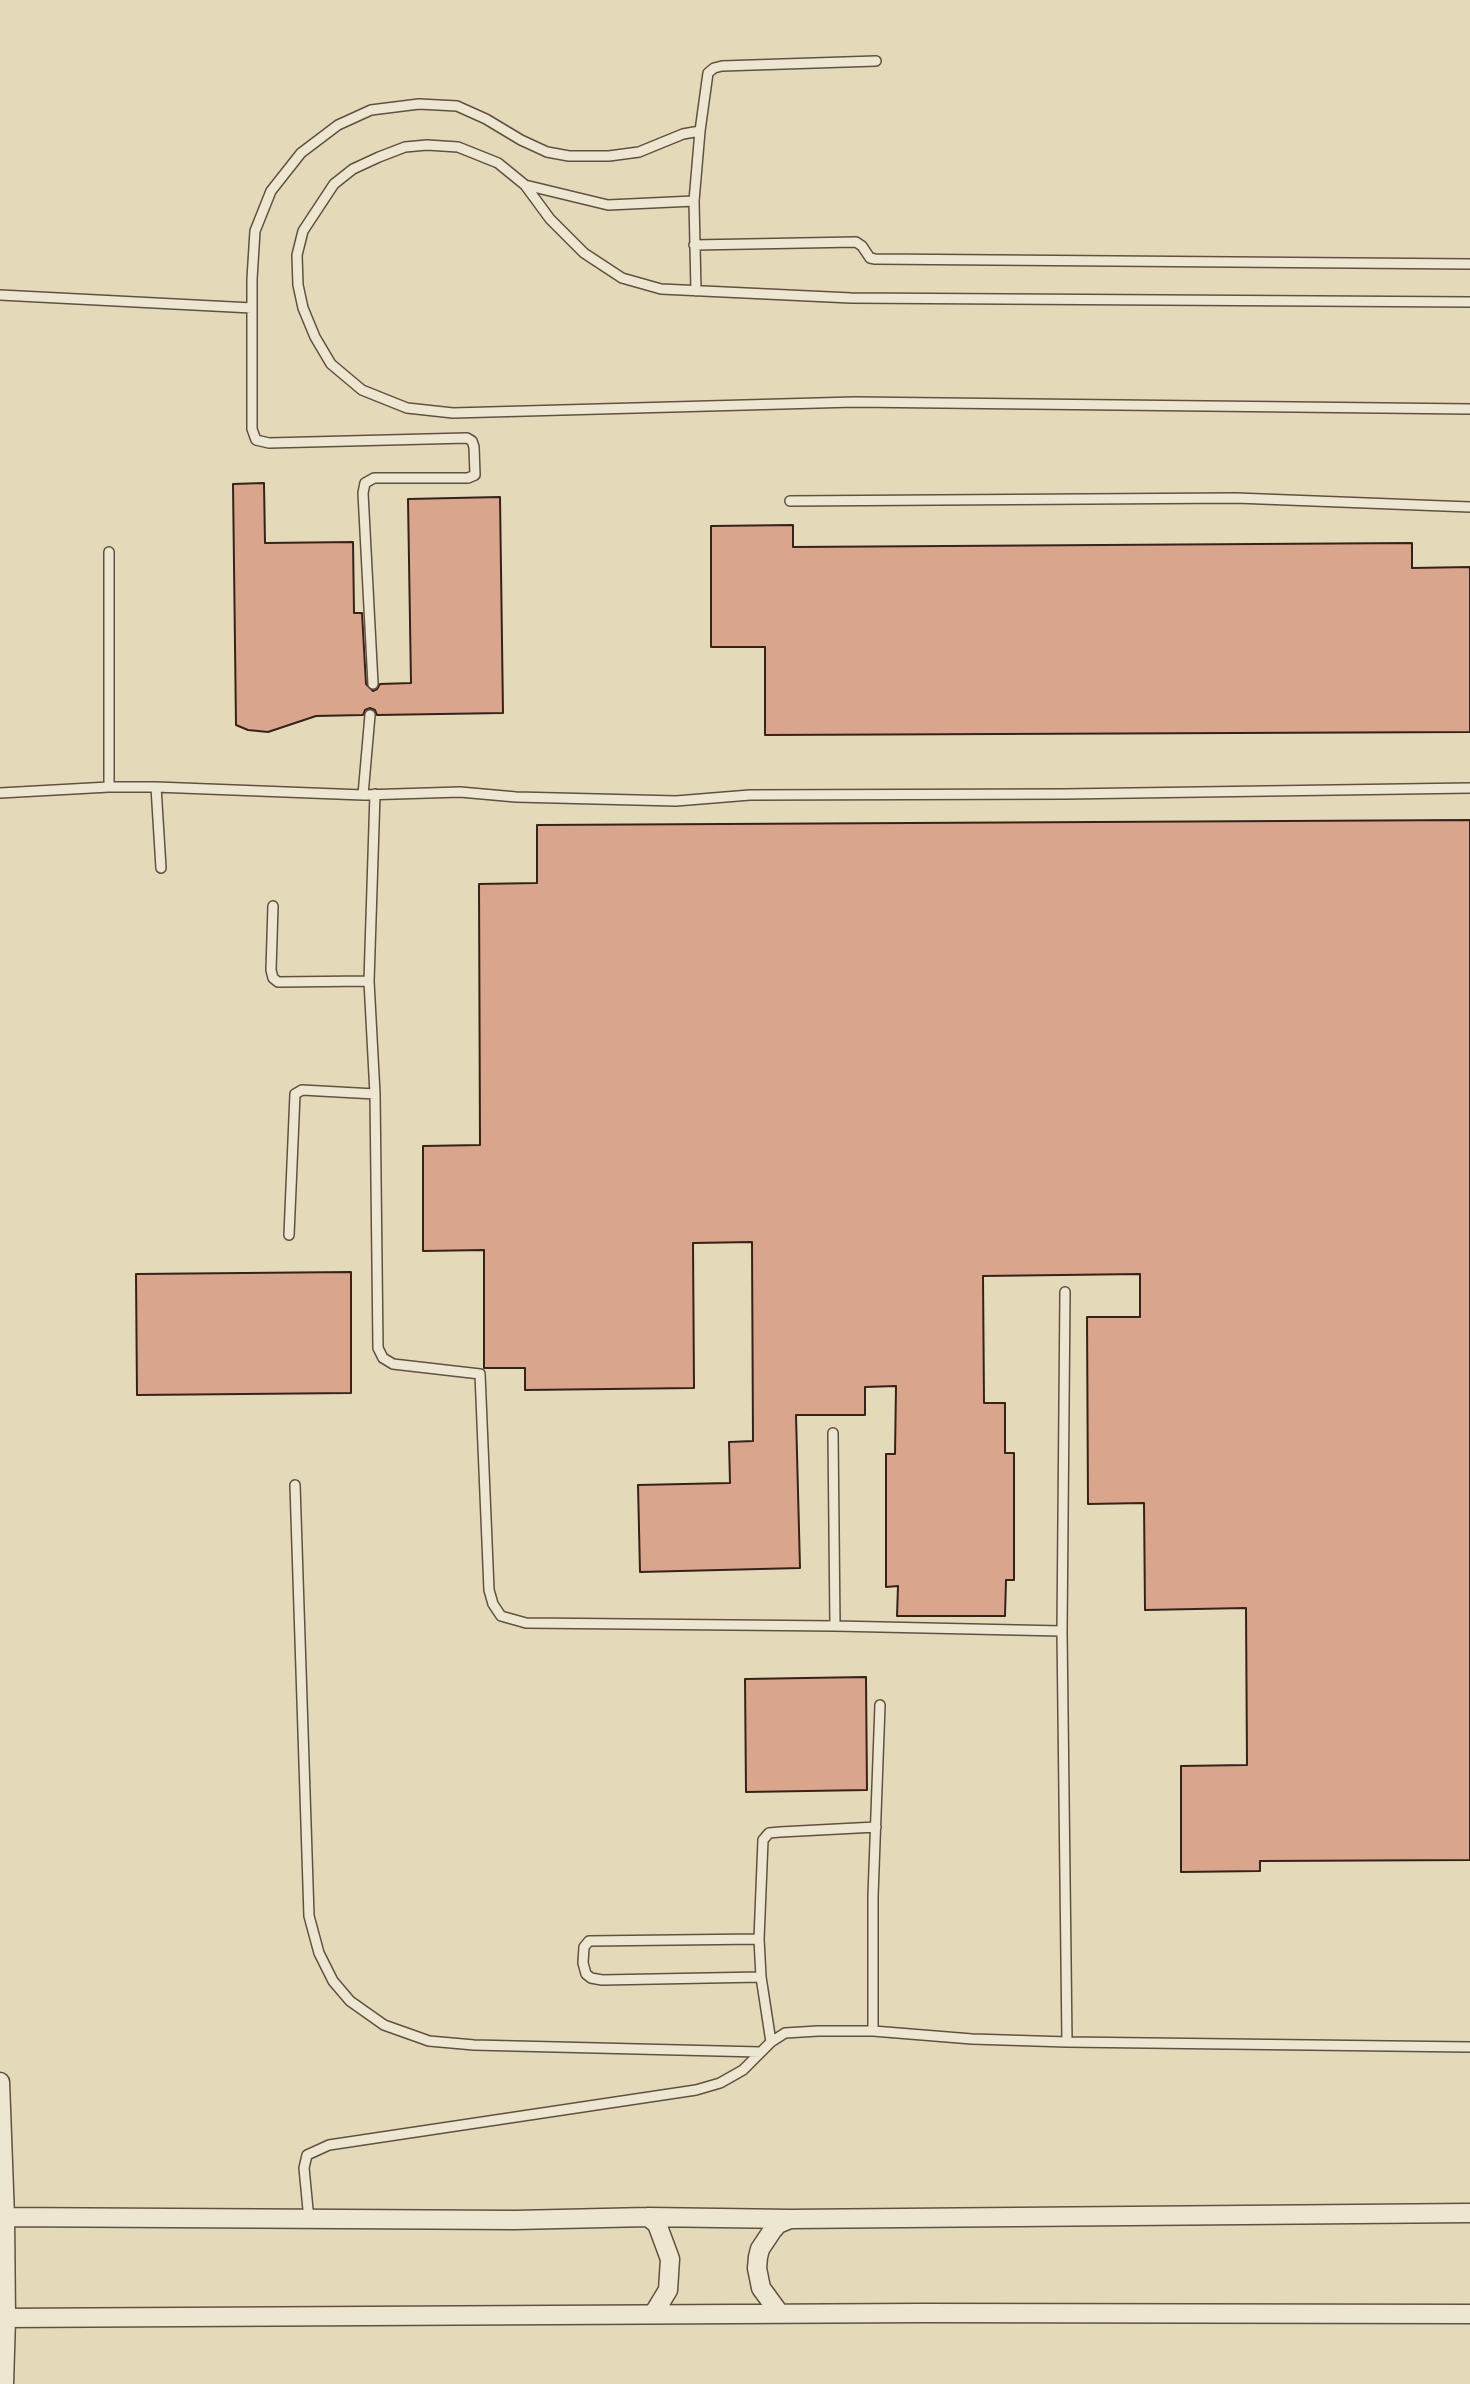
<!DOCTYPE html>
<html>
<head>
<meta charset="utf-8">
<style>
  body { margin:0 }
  canvas { display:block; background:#e4dab9 }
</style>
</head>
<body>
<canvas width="1470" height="2384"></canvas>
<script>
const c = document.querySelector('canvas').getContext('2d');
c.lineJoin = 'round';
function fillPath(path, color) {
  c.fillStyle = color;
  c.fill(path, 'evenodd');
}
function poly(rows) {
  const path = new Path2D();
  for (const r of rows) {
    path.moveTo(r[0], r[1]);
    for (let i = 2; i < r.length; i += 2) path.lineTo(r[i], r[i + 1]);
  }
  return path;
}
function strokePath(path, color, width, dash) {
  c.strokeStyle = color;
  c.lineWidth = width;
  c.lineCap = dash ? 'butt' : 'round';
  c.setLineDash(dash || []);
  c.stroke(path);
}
const building = poly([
  [264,483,265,543,353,542,354,613,362,613,366,684,373,691,377,689,380,684,411,683,408,499,500,497,503,713,377,715,375,710,370,708,365,710,363,715,316,716,268,732,248,730,236,725,233,484,264,483],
  [793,525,793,547,1412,543,1412,568,1470,567,1470,732,765,735,765,647,711,647,711,526,793,525],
  [1470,820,1470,1860,1260,1861,1260,1871,1181,1872,1181,1766,1247,1765,1246,1608,1145,1610,1144,1503,1088,1504,1087,1317,1140,1317,1140,1274,983,1276,984,1403,1005,1403,1005,1453,1014,1453,1014,1580,1006,1580,1005,1616,897,1616,898,1586,886,1587,886,1454,895,1454,896,1386,865,1387,865,1415,796,1415,800,1568,640,1572,638,1485,730,1483,729,1442,753,1441,752,1242,693,1243,694,1388,525,1390,525,1368,484,1368,484,1250,423,1251,423,1146,480,1145,479,884,537,883,537,825,1470,820],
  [351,1272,351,1393,137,1395,136,1274,351,1272],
  [866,1677,867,1790,746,1792,745,1679,866,1677]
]);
fillPath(building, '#daa58d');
strokePath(building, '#37221a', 2);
const lane = poly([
  [525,185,608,205,694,201],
  [694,245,856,242,862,246,870,258,875,259,1470,264],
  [696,291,694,201,700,131,708,73,714,68,722,66,876,61],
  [0,295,252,308],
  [1470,302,851,298,661,289,622,278,584,253,550,219,525,185,498,163,458,147,427,145,405,147,379,157,353,169,334,184,303,231,297,255,298,285,303,308,315,337,331,364,362,390,407,408,453,413,854,402,1470,409],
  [790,501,1236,498,1470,507],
  [109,552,109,787],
  [373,684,363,493,365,483,374,478,468,478,475,475,474,447,472,441,467,438,269,443,256,440,252,429,252,279,255,231,271,191,301,153,338,125,371,110,419,104,457,106,486,119,521,140,547,152,569,156,609,156,639,152,683,134,700,131],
  [156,787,161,868],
  [0,793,109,787,156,787,363,795,460,792,516,797,676,801,750,795,1065,794,1470,788],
  [375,794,369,981,375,1094,378,1348,383,1358,393,1364,480,1374,489,1590,493,1604,501,1616,526,1623,835,1626,1062,1631],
  [363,795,370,715],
  [273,906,271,970,273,978,278,982,369,981],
  [289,1235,295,1094,302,1090,375,1094],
  [1065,1292,1062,1631,1067,2042],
  [833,1433,835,1626],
  [295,1485,309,1916,319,1953,333,1981,350,2001,384,2025,429,2041,474,2045,760,2052],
  [759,1939,589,1941,584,1947,583,1963,586,1974,591,1978,602,1980,761,1977],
  [873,2031,873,1896,880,1705],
  [771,2042,761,1977,759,1939,763,1840,769,1833,780,1832,876,1827],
  [309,2220,304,2168,307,2155,329,2145,696,2090,720,2083,743,2070,771,2042,785,2033,818,2031,873,2031,972,2039,1067,2042,1470,2047]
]);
const street = poly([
  [0,2082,5,2217,6,2319,4,2384],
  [0,2217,515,2220,648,2217,790,2219,1470,2213],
  [648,2217,657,2224,670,2259,668,2290,654,2313],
  [780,2314,761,2288,757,2268,758,2257,760,2249,772,2231,778,2224,790,2219],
  [0,2318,921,2313,1470,2314]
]);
strokePath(lane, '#625042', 12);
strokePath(street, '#625042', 21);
strokePath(lane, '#ede7d2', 9);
strokePath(street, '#ede7d2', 18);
</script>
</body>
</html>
